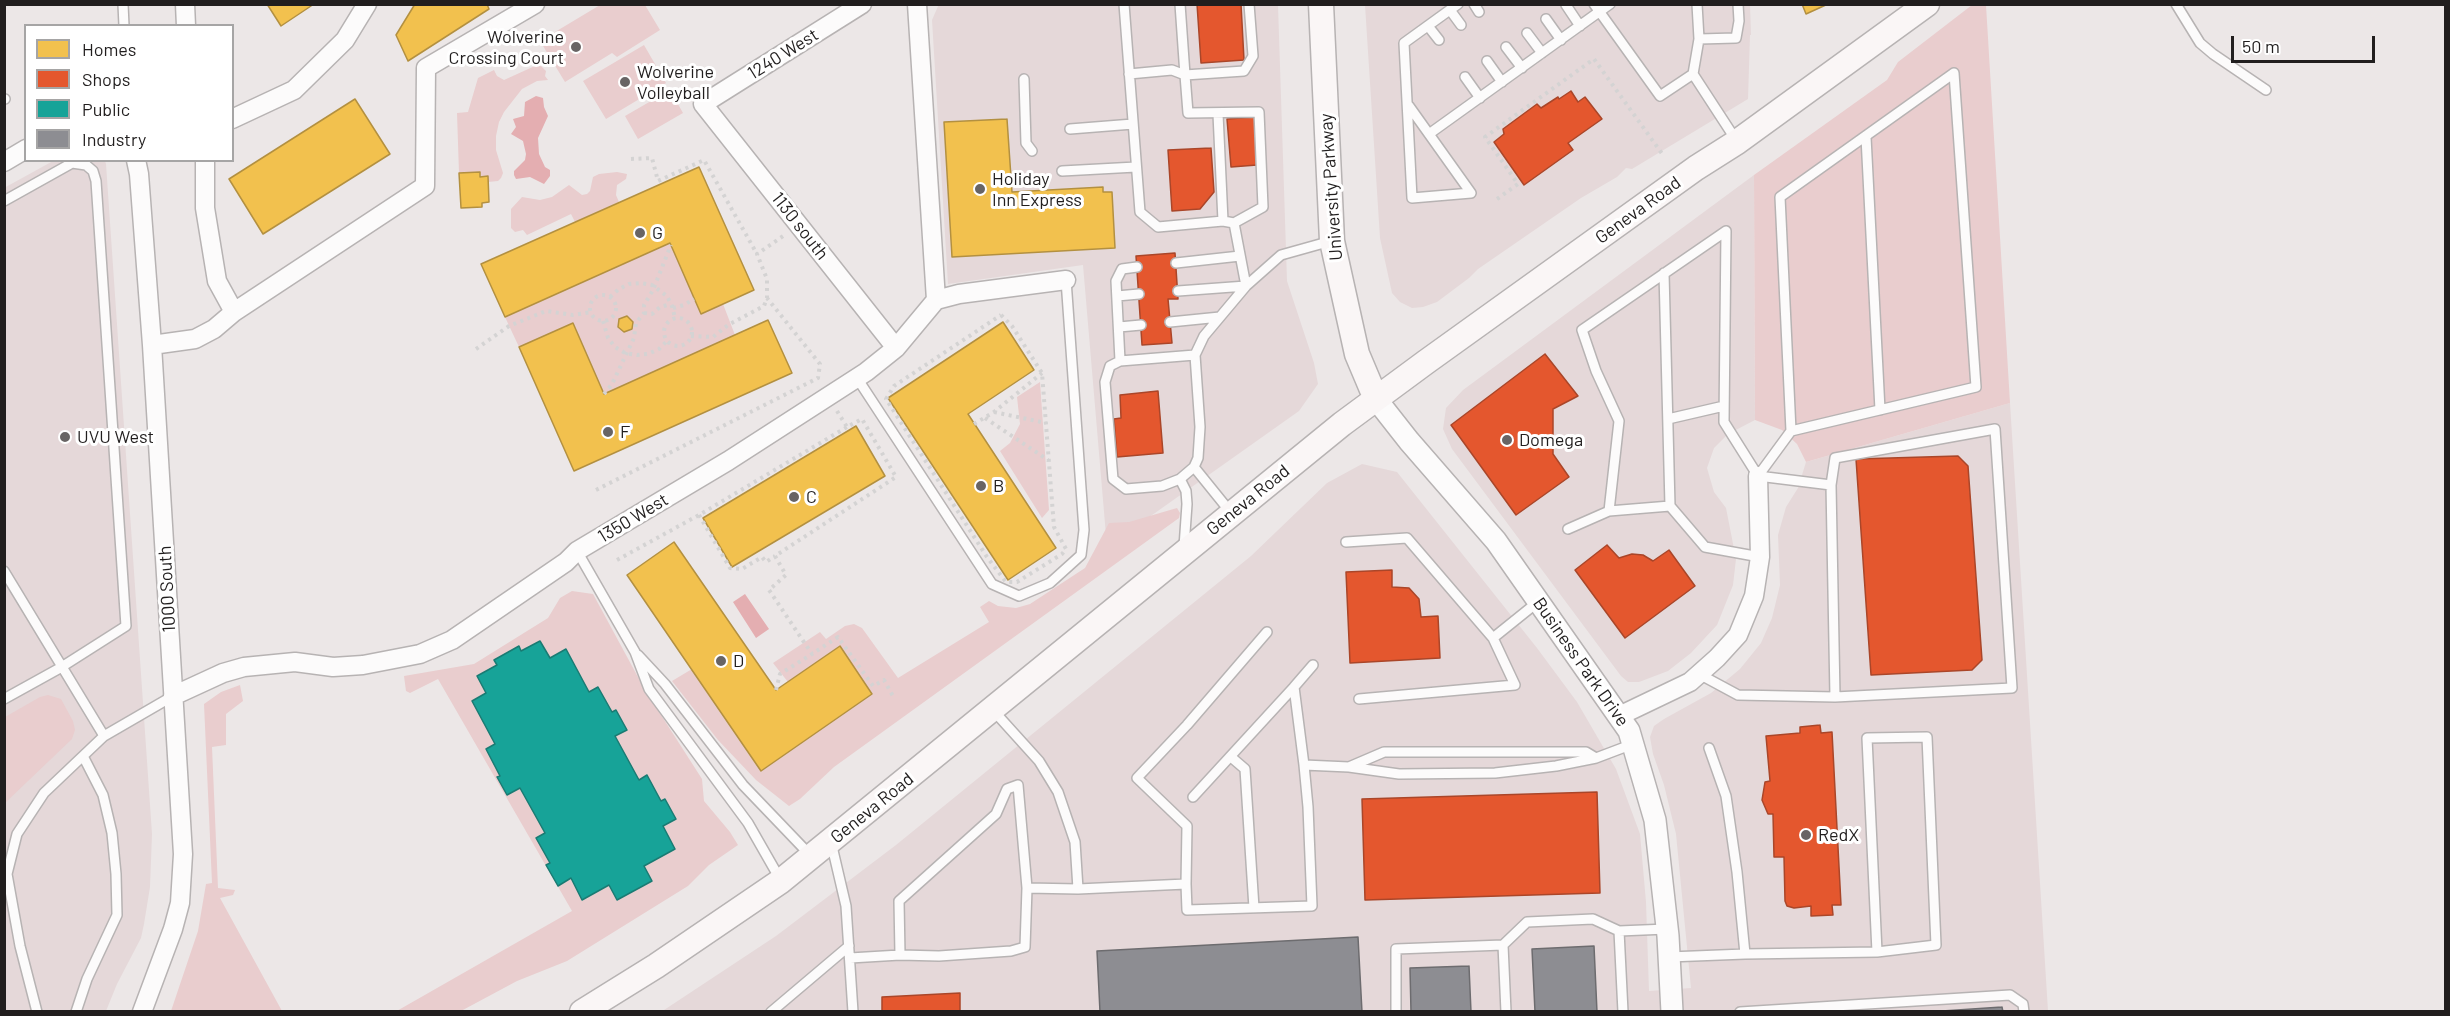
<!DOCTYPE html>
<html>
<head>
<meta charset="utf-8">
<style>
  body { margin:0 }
  #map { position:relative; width:2450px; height:1016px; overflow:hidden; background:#ece7e7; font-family:Barlow,sans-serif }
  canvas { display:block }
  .frame { position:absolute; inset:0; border:6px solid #211e1e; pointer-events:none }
  .legend { position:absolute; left:24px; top:24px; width:210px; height:138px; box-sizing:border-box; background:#fff; border:2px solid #a6a5a5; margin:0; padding:8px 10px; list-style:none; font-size:18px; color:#211e1e }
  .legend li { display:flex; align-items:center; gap:12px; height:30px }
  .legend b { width:30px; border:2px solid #a6a5a5 }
  .scale { position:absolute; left:2231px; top:36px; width:144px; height:27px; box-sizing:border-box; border:3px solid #211e1e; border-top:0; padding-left:8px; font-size:18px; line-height:21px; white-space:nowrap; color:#211e1e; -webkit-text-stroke:4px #fff; paint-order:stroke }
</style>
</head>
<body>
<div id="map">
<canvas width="2450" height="1016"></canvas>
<div class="frame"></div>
<ul class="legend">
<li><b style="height:16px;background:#f2c14e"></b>Homes</li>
<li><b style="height:16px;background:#e4572e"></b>Shops</li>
<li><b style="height:16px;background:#17a398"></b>Public</li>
<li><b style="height:16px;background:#8d8d92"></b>Industry</li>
</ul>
<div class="scale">50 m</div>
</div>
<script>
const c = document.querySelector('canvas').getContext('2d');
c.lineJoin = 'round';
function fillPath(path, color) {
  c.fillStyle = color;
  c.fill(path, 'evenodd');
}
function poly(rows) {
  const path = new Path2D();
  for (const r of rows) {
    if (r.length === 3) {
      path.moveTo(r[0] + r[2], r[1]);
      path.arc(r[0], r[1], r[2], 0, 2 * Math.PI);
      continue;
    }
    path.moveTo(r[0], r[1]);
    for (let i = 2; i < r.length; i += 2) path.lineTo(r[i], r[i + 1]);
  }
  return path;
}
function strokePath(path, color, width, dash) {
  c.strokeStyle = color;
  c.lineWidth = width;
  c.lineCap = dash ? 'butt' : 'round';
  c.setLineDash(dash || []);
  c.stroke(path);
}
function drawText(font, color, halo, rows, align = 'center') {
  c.font = font + ' Barlow,sans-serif';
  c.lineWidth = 6;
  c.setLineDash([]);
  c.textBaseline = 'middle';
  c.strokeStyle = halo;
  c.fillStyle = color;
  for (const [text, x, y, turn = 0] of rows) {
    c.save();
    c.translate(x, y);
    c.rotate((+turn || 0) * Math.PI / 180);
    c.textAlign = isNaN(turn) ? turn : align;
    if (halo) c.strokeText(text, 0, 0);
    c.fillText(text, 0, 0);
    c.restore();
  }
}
fillPath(poly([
  [939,4,1278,5,1287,281,1314,363,1318,384,1299,411,1107,547,1083,265,948,284,932,20],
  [1365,5,1750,5,1751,35,1750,35,1748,99,1632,169,1626,168,1617,177,1581,198,1478,269,1469,278,1437,302,1423,307,1412,308,1400,302,1392,293,1380,238],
  [53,161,105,161,106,164,152,834,150,887,144,924,141,938,117,984,106,1011,5,1011,4,188],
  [1754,175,1755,420,1728,434,1714,448,1707,468,1714,492,1726,508,1736,559,1733,585,1717,625,1691,653,1668,671,1639,682,1628,682,1621,676,1452,449,1443,429,1446,408,1463,390],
  [2010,403,2048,1011,661,1012,776,936,896,845,1251,556,1327,483,1362,464,1397,472,1537,648,1577,702,1616,769,1640,834,1646,902,1649,991,1691,988,1676,834,1664,785,1653,754,1650,737,1654,726,1664,719,1711,693,1740,669,1761,643,1772,618,1780,585,1778,535,1786,507,1798,488,1806,462]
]), '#e5d8d9');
fillPath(poly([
  [600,5,645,5,660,30,617,57,612,53,565,82,540,41],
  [1972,5,1986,5,2010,403,1806,462,1797,444,1782,430,1755,420,1754,175,1887,80,1898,62],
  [644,45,666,83,606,119,583,81],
  [537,65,541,66,546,71,545,76,548,80,537,81,522,89,504,112,499,122,496,136,496,150,503,173,501,178,498,181,488,182,488,176,480,177,479,172,459,173,457,113,468,112,478,78,494,70,497,76,504,80],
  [670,90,683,113,638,139,625,116],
  [617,172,627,174,626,179,617,185,616,195,619,202,575,222,571,214,527,235,523,230,515,232,511,228,511,209,522,197,540,200,552,197,569,185,582,195,587,194,590,191,593,177,599,174],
  [670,243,701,313,723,304,735,335,604,394,573,323,519,347,505,317],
  [1040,382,1049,510,1042,518,1000,451,1010,443,1020,424,1017,397],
  [1177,508,1180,513,1179,518,834,767,800,799,789,806,756,780,718,740,672,681,692,669,761,770,788,682,773,663,820,632,826,639,845,626,854,624,862,628,898,678,989,622,980,607,989,601,998,606,1016,608,1030,604,1085,568,1109,523,1129,522],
  [572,591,593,594,645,690,702,779,704,801,730,832,738,845,709,865,688,886,567,961,517,981,461,1011,395,1012,572,911,438,679,410,693,406,691,404,676,474,664,548,618,560,598],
  [240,685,243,701,226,714,226,745,212,747,218,888,235,890,233,895,220,898,282,1011,171,1011,198,931,206,884,212,883,204,704,221,692],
  [48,695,61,699,73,721,75,730,72,739,5,803,5,717,40,697]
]), '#e9cdce');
fillPath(poly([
  [536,96,543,98,544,107,548,116,538,138,539,154,545,167,550,170,550,176,544,184,530,177,516,179,514,175,514,171,525,160,526,154,523,141,511,134,516,127,513,119,524,116,525,102],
  [745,594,769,629,756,638,733,602]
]), '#e4aeb1');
const homes = poly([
  [267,4,314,4,281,26,267,4],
  [415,4,487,4,489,9,408,61,396,35,415,4],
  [1802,4,1828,4,1806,14,1802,4],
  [355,99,390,154,263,234,229,179,355,99],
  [1007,119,1012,192,1103,187,1103,192,1112,192,1115,248,952,257,944,122,1007,119],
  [699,167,754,290,701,314,670,243,505,317,481,264,699,167],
  [480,172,480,177,488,176,489,202,482,203,482,207,461,208,459,173,480,172],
  [627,316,633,322,632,329,624,332,618,327,619,319,627,316],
  [768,320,792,373,574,471,519,347,573,323,604,394,768,320],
  [1003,322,1034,370,968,414,1056,548,1008,580,888,398,1003,322],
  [856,426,885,476,732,567,703,518,856,426],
  [674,542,776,690,840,646,872,694,761,771,627,575,674,542]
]);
fillPath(homes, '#f2c14e');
strokePath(homes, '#b39040', 1.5);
const shops = poly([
  [1197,4,1241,4,1244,60,1201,63,1197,4],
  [1571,91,1578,102,1585,97,1602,119,1568,143,1573,150,1524,185,1494,142,1504,134,1503,129,1537,104,1541,108,1558,97,1559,99,1571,91],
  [1255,117,1257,165,1231,167,1227,119,1255,117],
  [1211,148,1214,192,1200,209,1172,211,1168,150,1211,148],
  [1175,253,1178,299,1168,299,1172,343,1142,345,1136,256,1175,253],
  [1545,354,1578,396,1553,409,1553,454,1569,477,1516,515,1451,425,1545,354],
  [1158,391,1163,453,1117,457,1114,419,1121,418,1120,395,1158,391],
  [1958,456,1968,466,1982,660,1972,670,1871,675,1856,459,1958,456],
  [1607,545,1619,558,1632,554,1643,555,1653,561,1669,550,1695,586,1625,638,1575,570,1607,545],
  [1392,570,1392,587,1409,588,1419,599,1421,617,1438,616,1440,658,1350,663,1346,572,1392,570],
  [1820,725,1821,733,1832,732,1841,905,1832,905,1833,915,1811,916,1811,906,1794,908,1787,906,1785,901,1784,857,1774,857,1773,814,1768,814,1762,800,1765,782,1770,781,1766,736,1800,733,1800,727,1820,725],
  [1597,792,1600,893,1365,900,1362,799,1597,792],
  [960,993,960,1012,882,1012,882,997,960,993]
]);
fillPath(shops, '#e4572e');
strokePath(shops, '#aa4629', 1.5);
const public = poly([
  [540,641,550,658,566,649,589,692,598,687,612,712,616,710,627,730,615,736,639,780,647,775,661,801,665,799,676,819,663,826,675,849,644,866,652,881,617,900,609,885,582,900,571,878,558,886,546,865,550,863,536,838,545,833,520,788,507,795,497,777,500,776,486,749,495,744,472,701,486,693,477,676,497,665,494,660,519,646,521,651,540,641]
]);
fillPath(public, '#17a398');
strokePath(public, '#1a7b73', 1.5);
const industry = poly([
  [1358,937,1362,1012,1100,1012,1097,951,1358,937],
  [1594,946,1597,1012,1535,1012,1532,949,1594,946],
  [1469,966,1471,1012,1411,1012,1410,968,1469,966],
  [2002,1007,2003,1012,1927,1012,2002,1007]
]);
fillPath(industry, '#8d8d92');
strokePath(industry, '#6d6c6f', 1.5);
const service = poly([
  [123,4,124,26],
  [1124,4,1140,212,1158,227,1223,221,1234,223,1246,286],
  [1474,4,1479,12],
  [1594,4,1660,96,1693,74],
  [1697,4,1699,39,1693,74,1736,140],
  [2176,4,2200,43,2213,54,2266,90],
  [1566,5,1580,26],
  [1450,10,1461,25],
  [1546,19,1561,40],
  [1428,26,1439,40],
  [1527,33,1542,53],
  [1699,39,1736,38,1739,21,1738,4],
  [1506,47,1522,68],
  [1487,61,1502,82],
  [1129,74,1172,70,1185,75,1180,4],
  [1465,77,1480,98],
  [1024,79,1026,143,1032,151],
  [4,99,5,99],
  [1409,106,1471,193,1412,198,1404,43,1458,4],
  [1218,114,1223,221],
  [1070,129,1133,124],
  [1429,134,1610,4],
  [1866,137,1880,410],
  [1062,171,1136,167],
  [4,201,72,163,86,165,93,171,96,181,126,626,60,668,4,699],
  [1234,223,1263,207,1259,112,1188,113,1185,75,1244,71,1253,56,1249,4],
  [1176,263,1240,256],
  [1664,273,1670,506],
  [1178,291,1246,286],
  [1117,296,1139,294],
  [1170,322,1220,317],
  [1119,327,1141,325],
  [1195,355,1120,361,1110,366,1105,382,1113,479,1126,489,1162,486,1180,479,1194,467,1198,458,1200,427,1195,355,1204,336,1246,286,1281,255,1331,241],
  [1120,361,1116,281,1122,269,1137,267],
  [857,378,992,584,1019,596,1050,583,1081,555,1084,530,1066,280],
  [1668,419,1724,406],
  [1194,467,1232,514],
  [1758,476,1791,431,1976,387,1954,73,1780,197,1791,431],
  [1180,479,1186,491,1187,504,1184,547],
  [1831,485,1835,458,1995,429,2012,688,1835,697],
  [1609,511,1619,421,1596,371,1582,330,1726,231,1724,422,1758,476],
  [1568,529,1609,511,1670,506,1705,547,1760,557],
  [1346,542,1407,538,1493,638],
  [577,551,635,652,649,689,748,823,780,879],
  [4,571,104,736,44,793,17,834,7,874,20,946,37,1012],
  [638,655,665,684,743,785,811,856],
  [1699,674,1738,695,1835,697,1831,485,1758,476],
  [1359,699,1515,685,1493,638,1539,601],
  [992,709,1039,761,1058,792,1075,842,1078,889,1027,888,1018,785,1007,789,996,814,899,901,900,955,939,956,1011,951,1025,947,1027,888],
  [104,736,173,696],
  [1231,757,1245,769,1254,908],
  [1304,765,1294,687,1313,665],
  [1349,767,1384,752,1586,752,1596,758],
  [1193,797,1294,687],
  [831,842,846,906,853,1012],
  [1186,884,1187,826,1137,778,1187,725,1267,632],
  [1078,889,1186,884,1187,910,1312,906,1308,807,1304,765,1349,767,1399,774,1495,773,1556,766,1596,758,1633,744],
  [1619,931,1623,1012],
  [1503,945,1506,1012],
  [1745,954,1877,952,1867,738,1927,737,1936,945,1877,952],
  [1669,957,1745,954,1737,872,1726,796,1709,748],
  [850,958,900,955],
  [76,1012,87,979,117,915,116,874,112,833,103,795,83,756],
  [771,1012,849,946],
  [1396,1012,1396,949,1503,945,1527,922,1593,919,1619,931,1667,929],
  [1740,1012,2010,995,2023,1004,2024,1012]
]);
const minor = poly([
  [185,4,186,26],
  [862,4,703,104,896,348],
  [917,4,936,300],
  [232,119,294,90,345,40,367,4],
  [136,160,139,174,152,345,183,854,180,903,173,929,142,1012],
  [205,160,205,208,217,281,234,312],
  [4,162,26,149],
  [152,345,195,339,214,329,234,312,425,186,426,68,535,4],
  [173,696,223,673,244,667,295,662,333,667,363,665,420,654,452,640,566,562,577,551,728,461,866,372,896,348,936,300,959,294,1066,280],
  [1619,716,1690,682,1717,658,1738,635,1754,596,1760,557,1758,476]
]);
const tertiary = poly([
  [1376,399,1409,441,1496,541,1629,731,1655,820,1668,936,1672,1012]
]);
const secondary = poly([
  [1321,4,1332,241,1357,354,1376,399],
  [582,1012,656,966,781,881,1342,424,1426,362,1696,168,1737,142,1927,4]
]);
strokePath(service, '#b7b3b3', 12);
strokePath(minor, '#b7b3b3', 21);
strokePath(tertiary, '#b7b3b3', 24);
strokePath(secondary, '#b7b3b3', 27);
strokePath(poly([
  [631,159,652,158,658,181,704,160,757,254],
  [1497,199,1518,184,1485,137,1594,59,1663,155],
  [603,308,13],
  [610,297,619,289,629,284,641,283,652,285,667,296,672,306,675,318],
  [673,308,684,305,694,299],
  [644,313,652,314,660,307,671,304],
  [1001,315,1012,326,1042,373,1054,527,1066,549,1062,554,1017,582,1006,582,987,557,886,399,894,386,1001,315],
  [678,332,14],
  [603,321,608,338,615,347,625,353,637,355,648,354,659,349,667,341],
  [691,336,713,337,728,325,764,306,767,298,767,279,757,254,786,234],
  [476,349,509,326,546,311,573,315,591,312],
  [604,394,612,384,634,338,636,323,644,313,644,305,653,290,671,245],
  [837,411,847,427,862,419,896,477,775,556,786,575,769,590,812,654,838,637,873,686,884,680,894,698],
  [994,412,1046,423],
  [985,418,1048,460],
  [974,424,994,412,1042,373],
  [596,490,818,378,820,364,767,298],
  [699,515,730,568,742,569,762,557,766,562,775,556],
  [617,560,699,515,847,427],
  [776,690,780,674,812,654]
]), '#d4d3d3', 4, [3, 4.5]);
strokePath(service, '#fcfbfb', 9);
strokePath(minor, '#fcfbfb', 18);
strokePath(tertiary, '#fcfbfb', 21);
strokePath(secondary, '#faf6f6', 24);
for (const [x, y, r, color] of [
  [576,47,6,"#686464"],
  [625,82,6,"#686464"],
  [980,189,6,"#686464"],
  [640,233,6,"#686464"],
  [608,432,6,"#686464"],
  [65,437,6,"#686464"],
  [1507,440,6,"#686464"],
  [981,486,6,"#686464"],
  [794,497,6,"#686464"],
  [721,661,6,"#686464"],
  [1806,835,6,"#686464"]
]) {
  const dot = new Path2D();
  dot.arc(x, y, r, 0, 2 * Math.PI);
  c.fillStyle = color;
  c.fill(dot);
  strokePath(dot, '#fff', 2);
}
drawText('18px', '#211e1e', '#fff', [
  ["Wolverine",564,37,"right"],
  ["Crossing Court",564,58,"right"],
  ["Wolverine",637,72],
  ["Volleyball",637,93],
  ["Holiday",992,179],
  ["Inn Express",992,200],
  ["G",652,233],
  ["F",620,432],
  ["UVU West",77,437],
  ["Domega",1519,440],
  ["B",993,486],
  ["C",806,497],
  ["D",733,661],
  ["RedX",1818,835]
], 'left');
drawText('18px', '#211e1e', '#fff', [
  ["1240 West",783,54,-32],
  ["University Parkway",1331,187,-94],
  ["Geneva Road",1638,210,-36],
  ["1130 south",800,226,52],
  ["Geneva Road",1248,500,-39],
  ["1350 West",633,518,-31],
  ["1000 South",167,589,-93],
  ["Business Park Drive",1581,662,55],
  ["Geneva Road",872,808,-39]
]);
</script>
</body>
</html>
